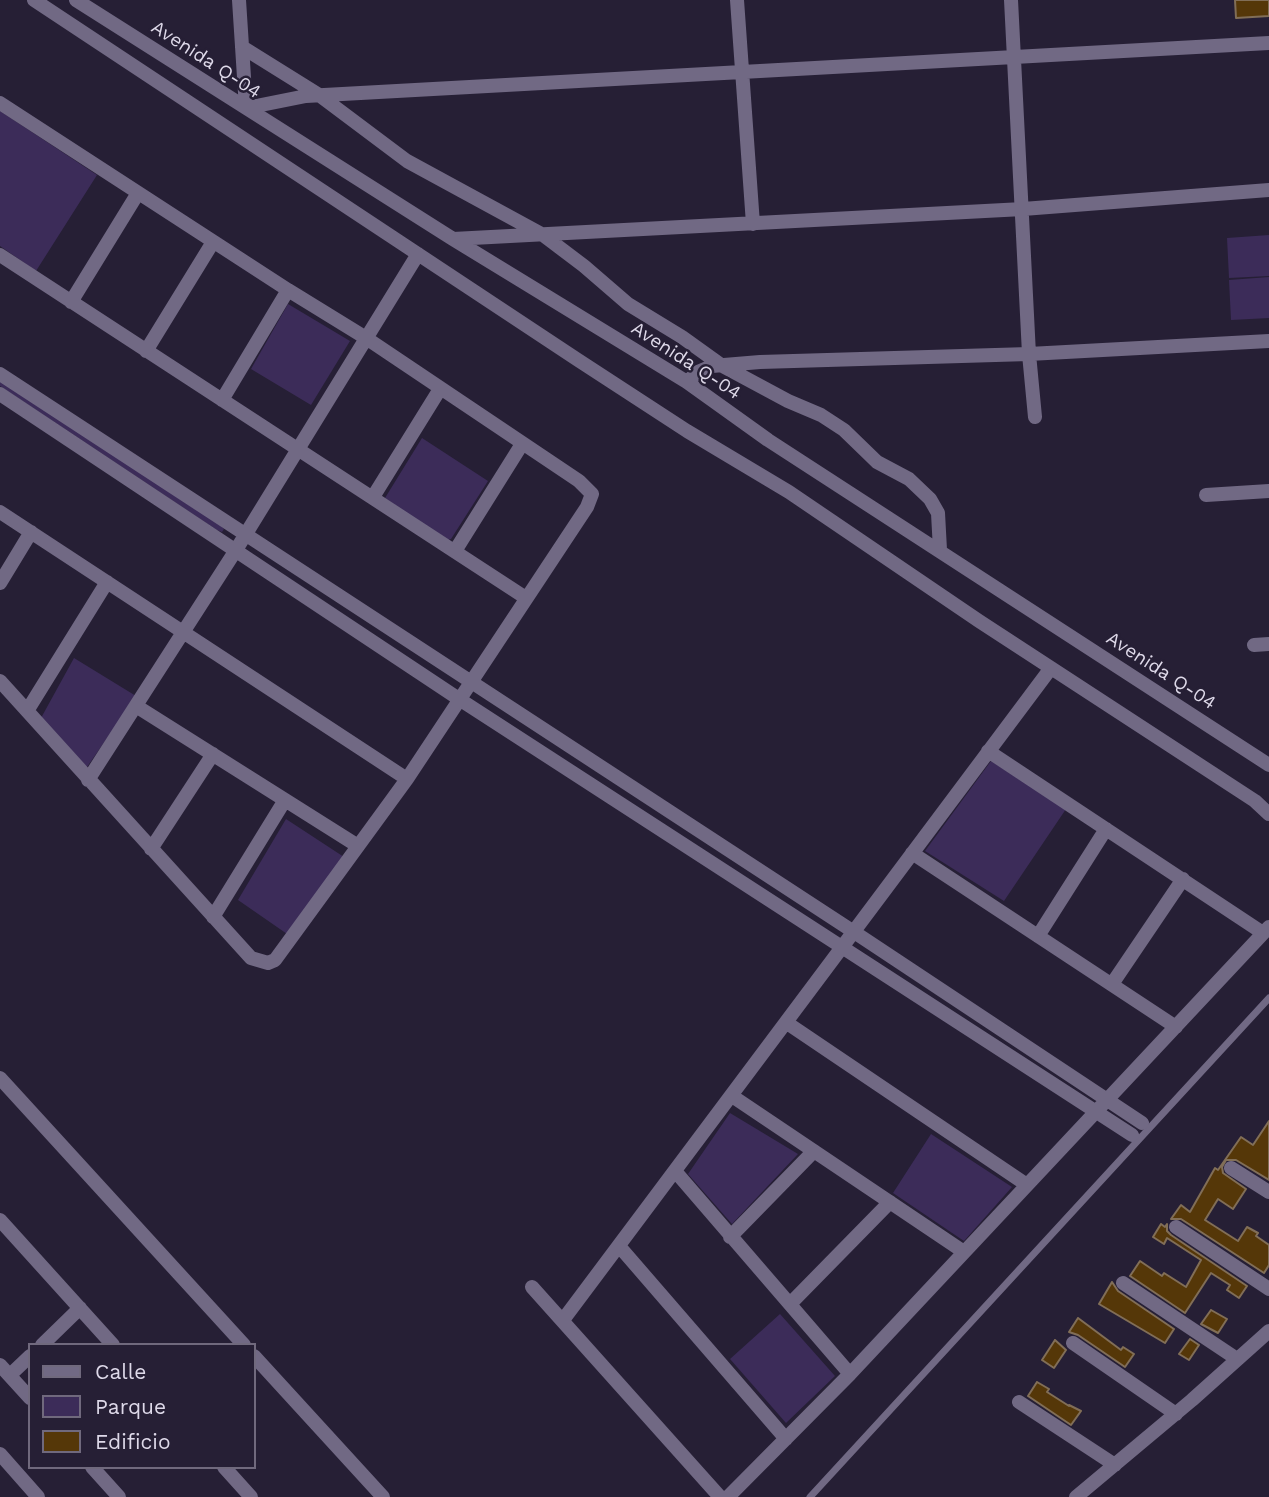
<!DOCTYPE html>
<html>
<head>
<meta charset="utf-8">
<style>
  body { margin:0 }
  #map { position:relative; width:1269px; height:1497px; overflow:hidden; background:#261f35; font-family:"Work Sans",sans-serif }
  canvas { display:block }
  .legend { position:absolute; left:28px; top:1343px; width:228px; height:126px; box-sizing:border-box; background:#261f35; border:2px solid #70697d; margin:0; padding:9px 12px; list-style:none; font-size:21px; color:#ded9e9 }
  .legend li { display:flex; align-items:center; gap:14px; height:35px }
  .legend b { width:35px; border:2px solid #70697d }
</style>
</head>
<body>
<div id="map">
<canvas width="1269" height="1497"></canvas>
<ul class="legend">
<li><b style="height:9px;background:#716984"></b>Calle</li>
<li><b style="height:19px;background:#3c2c59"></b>Parque</li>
<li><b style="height:19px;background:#553708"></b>Edificio</li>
</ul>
</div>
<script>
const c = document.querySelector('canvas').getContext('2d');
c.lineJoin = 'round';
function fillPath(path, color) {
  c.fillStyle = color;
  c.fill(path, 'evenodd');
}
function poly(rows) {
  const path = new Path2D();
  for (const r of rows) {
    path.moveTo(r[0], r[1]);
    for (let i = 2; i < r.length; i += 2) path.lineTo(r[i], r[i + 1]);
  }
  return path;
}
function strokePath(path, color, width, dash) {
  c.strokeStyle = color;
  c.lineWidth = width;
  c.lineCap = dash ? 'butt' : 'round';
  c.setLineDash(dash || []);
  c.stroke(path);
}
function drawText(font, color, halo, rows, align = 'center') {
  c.font = font + ' "Work Sans",sans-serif';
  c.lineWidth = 5;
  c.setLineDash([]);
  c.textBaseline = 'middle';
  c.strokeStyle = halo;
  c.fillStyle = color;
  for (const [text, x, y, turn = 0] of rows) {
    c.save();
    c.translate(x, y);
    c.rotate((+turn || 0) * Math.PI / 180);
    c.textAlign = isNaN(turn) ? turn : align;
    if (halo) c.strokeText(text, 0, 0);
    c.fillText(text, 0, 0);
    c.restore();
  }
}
fillPath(poly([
  [0,111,97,175,36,271,0,246],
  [1269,235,1269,276,1229,278,1227,238],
  [1269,277,1269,318,1231,320,1229,280],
  [288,304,350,341,311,405,251,369],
  [0,378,220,525,224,529,222,532,217,530,0,386],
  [422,438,488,481,451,539,444,541,385,498],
  [74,658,136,696,85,770,41,718],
  [991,761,1066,809,1004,901,925,851],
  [286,819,344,857,290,936,238,900],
  [730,1113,798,1154,732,1224,688,1174],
  [931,1134,1012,1187,964,1241,893,1193],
  [780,1314,835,1376,786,1423,730,1359]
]), '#3c2c59');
const building = poly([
  [1235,0,1269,0,1269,16,1236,18,1235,0],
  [1269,1121,1269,1180,1236,1160,1226,1160,1222,1167,1223,1173,1246,1189,1233,1209,1218,1199,1205,1220,1238,1241,1247,1227,1258,1233,1256,1236,1269,1245,1269,1265,1264,1273,1181,1219,1171,1219,1181,1205,1190,1212,1215,1168,1218,1170,1241,1137,1253,1145,1269,1121],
  [1161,1224,1165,1227,1167,1224,1167,1231,1171,1235,1247,1286,1239,1298,1227,1290,1230,1285,1211,1273,1185,1313,1130,1276,1140,1261,1162,1276,1164,1273,1186,1287,1201,1260,1167,1238,1164,1244,1153,1237,1161,1224],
  [1112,1282,1118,1291,1174,1329,1165,1343,1099,1304,1112,1282],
  [1211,1310,1227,1319,1218,1333,1201,1324,1211,1310],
  [1078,1318,1121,1350,1123,1347,1134,1354,1125,1367,1078,1335,1069,1332,1078,1318],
  [1190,1339,1199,1345,1189,1360,1179,1354,1190,1339],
  [1055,1340,1066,1350,1054,1368,1042,1360,1055,1340],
  [1037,1382,1049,1389,1047,1392,1069,1406,1069,1405,1081,1411,1071,1425,1028,1396,1037,1382]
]);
fillPath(building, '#553708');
strokePath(building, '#816e57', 2);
strokePath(poly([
  [810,1497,1269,998]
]), '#716984', 7);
strokePath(poly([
  [34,0,578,360,687,431,789,492,979,621,1255,801,1269,814],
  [76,0,453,239,687,382,768,440,1269,765],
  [239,0,246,108,306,96,1269,43],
  [737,0,753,224],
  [1011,0,1029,354,1035,417],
  [242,47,319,95,407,161,543,235,584,266,628,304,682,337,721,365,788,401,821,415,844,430,877,462,909,479,930,499,938,513,940,550],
  [0,103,288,290,366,338,579,481,592,494,587,507,407,779,275,960,268,963,251,958,0,681],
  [453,239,1023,209,1269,190],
  [0,255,526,598],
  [71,302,138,193],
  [146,351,213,242],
  [0,374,854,932,1142,1123],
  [687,382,698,372,712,366,760,362,1029,354,1269,341],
  [0,394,459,699,1132,1135],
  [222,400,288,290],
  [1206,495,1269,491],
  [373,497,440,389],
  [0,512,407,779],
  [455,551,522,444],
  [0,583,31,532],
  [1254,645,1269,644],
  [136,706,358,846],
  [27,711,107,582],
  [988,751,1263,933],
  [88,780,236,550,418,254],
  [151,849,213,754],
  [912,853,1176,1027],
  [213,917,285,800],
  [1038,936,1106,829],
  [1112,984,1183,879],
  [787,1023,1027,1185],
  [0,1078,244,1345],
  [732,1096,964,1252],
  [1231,1168,1269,1192],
  [675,1171,850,1374],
  [0,1220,113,1345],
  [1176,1227,1269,1289],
  [730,1237,814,1151],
  [619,1246,786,1439],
  [1123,1283,1237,1359],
  [532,1287,720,1497],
  [790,1304,890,1202],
  [563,1320,1051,668],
  [1073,1343,1176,1414],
  [42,1345,80,1308],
  [254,1356,383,1497],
  [0,1365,30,1398],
  [10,1375,30,1356],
  [1019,1402,1115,1465],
  [0,1454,38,1497],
  [92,1467,119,1497],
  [224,1467,251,1497],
  [728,1497,850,1374,1269,927],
  [1076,1497,1192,1400,1269,1331]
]), '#716984', 14);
drawText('19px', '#ded9e9', '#261f35', [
  ["Avenida Q-04",206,60,33],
  ["Avenida Q-04",686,361,33],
  ["Avenida Q-04",1161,671,33]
]);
</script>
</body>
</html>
